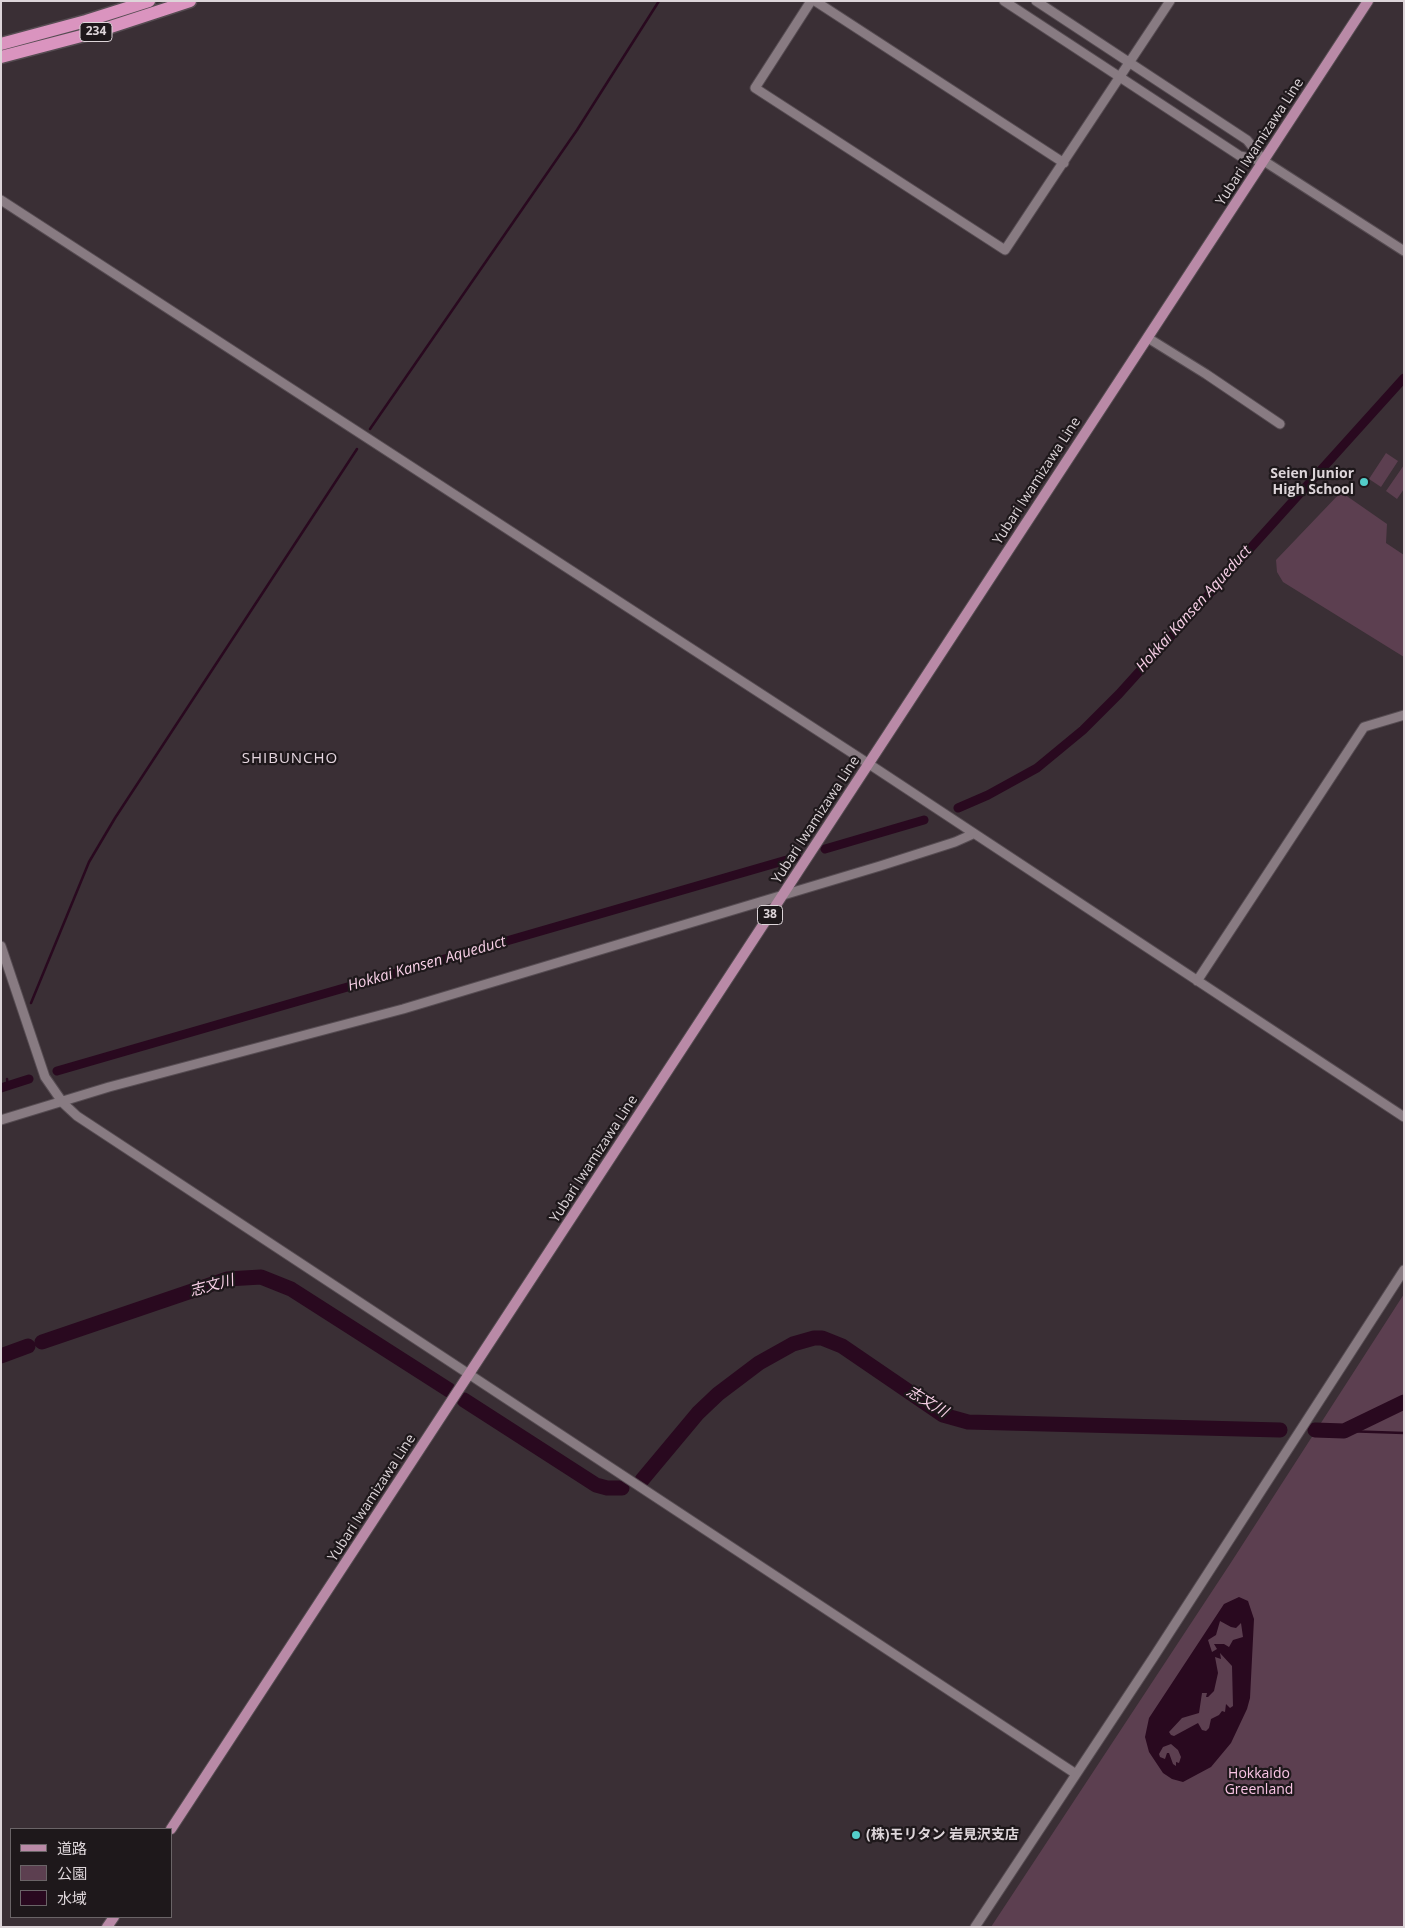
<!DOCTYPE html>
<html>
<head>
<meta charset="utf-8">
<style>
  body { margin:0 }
  #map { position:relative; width:1405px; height:1928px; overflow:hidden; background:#3a2f35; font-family:"Open Sans","Noto Sans JP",sans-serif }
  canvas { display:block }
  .frame { position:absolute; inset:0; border:2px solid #ddd5d9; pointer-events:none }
  .legend { position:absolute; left:10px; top:1828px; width:162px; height:90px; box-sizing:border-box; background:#1e181b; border:1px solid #6a6467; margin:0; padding:6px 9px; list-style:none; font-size:15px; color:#ddd5d9 }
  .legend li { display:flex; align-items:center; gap:10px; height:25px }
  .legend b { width:25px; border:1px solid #6a6467 }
</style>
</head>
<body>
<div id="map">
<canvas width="1405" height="1928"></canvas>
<div class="frame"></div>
<ul class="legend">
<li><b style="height:6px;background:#b98aa7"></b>道路</li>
<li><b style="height:14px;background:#5c3f50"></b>公園</li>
<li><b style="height:14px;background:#29091f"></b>水域</li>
</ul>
</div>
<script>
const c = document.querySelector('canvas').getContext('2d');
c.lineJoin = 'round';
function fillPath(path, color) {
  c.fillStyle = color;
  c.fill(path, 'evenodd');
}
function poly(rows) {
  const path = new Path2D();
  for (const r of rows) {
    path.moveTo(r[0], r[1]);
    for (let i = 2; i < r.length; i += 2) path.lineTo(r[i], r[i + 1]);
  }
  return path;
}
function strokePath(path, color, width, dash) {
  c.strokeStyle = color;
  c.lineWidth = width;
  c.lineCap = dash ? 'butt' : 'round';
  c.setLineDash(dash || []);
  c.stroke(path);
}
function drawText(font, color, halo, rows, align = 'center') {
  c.font = font + ' "Open Sans","Noto Sans JP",sans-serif';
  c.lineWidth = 4.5;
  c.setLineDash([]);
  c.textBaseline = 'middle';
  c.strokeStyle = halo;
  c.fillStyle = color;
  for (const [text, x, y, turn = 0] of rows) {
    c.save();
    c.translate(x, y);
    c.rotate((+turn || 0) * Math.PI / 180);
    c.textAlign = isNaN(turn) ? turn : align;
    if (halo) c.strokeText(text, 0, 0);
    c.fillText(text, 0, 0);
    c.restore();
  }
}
fillPath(poly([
  [1386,453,1398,461,1381,487,1369,479],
  [1404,465,1404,489,1397,499,1386,491],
  [1341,492,1387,524,1386,543,1404,555,1404,657,1283,582,1277,572,1276,560],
  [1404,1294,1404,1927,991,1927,1230,1564]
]), '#5c3f50');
fillPath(poly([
  [1239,1597,1248,1601,1254,1619,1250,1698,1247,1709,1231,1743,1211,1767,1183,1782,1172,1779,1163,1773,1149,1752,1145,1737,1149,1718,1224,1604],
  [1220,1621,1231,1627,1236,1628,1241,1623,1243,1637,1233,1640,1229,1647,1224,1644,1214,1644,1217,1649,1212,1652,1208,1640,1216,1635],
  [1220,1653,1232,1666,1233,1706,1230,1708,1226,1704,1225,1712,1222,1711,1219,1715,1211,1719,1209,1728,1206,1731,1202,1730,1198,1723,1174,1736,1171,1735,1169,1732,1182,1718,1199,1713,1202,1693,1207,1693,1206,1697,1208,1697,1214,1691,1218,1673,1215,1657,1221,1659],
  [1171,1744,1178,1750,1181,1757,1179,1763,1176,1762,1176,1766,1173,1764,1169,1753,1167,1753,1165,1759,1160,1757,1159,1754,1163,1747]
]), '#29091f');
strokePath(poly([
  [370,429,577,130,659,1],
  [31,1003,89,862,115,818,357,449],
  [7,1079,8,1086],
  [1344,1431,1404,1433]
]), '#29091f', 2.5);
strokePath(poly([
  [958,808,988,795,1037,768,1083,730,1119,694,1404,378],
  [825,849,924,820],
  [57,1071,797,857],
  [1,1088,29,1079]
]), '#29091f', 9);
strokePath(poly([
  [42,1342,227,1279,261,1277,291,1289,449,1390],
  [1,1356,28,1346],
  [464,1400,596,1485,607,1488,622,1488],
  [1315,1430,1344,1431,1404,1402],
  [642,1480,698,1413,718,1394,759,1363,793,1344,814,1338,822,1338,842,1346,943,1415,968,1422,1280,1430]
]), '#29091f', 15);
const minor = poly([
  [811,1,755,88,1005,250,1170,1],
  [815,1,1064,163],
  [1004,1,1240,156,1264,161],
  [1036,1,1247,140,1264,161,1404,251],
  [1,200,869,764,1404,1117],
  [1148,338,1206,374,1280,424],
  [1,946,45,1077,63,1103,77,1116,1076,1774],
  [1197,981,1364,727,1404,715],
  [1,1120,109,1087,403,1009,880,866,955,842,973,834],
  [975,1927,1153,1658,1404,1270]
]);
const major = poly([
  [171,1829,1368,1],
  [107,1927,114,1917]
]);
const highway = poly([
  [1,44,86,21,149,1],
  [1,57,89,34,190,1]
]);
strokePath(minor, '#564c52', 11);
strokePath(major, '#564c52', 12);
strokePath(highway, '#564c52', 15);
strokePath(minor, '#887b82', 9);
strokePath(major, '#b98aa7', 10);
strokePath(highway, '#da94bf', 12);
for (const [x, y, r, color] of [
  [1364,482,5,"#53cdc9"],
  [856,1835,5,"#53cdc9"]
]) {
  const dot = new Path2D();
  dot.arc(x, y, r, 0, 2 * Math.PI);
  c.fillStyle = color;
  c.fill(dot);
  strokePath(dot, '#1e181b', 2);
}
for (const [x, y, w] of [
  [96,32,32],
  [770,915,25]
]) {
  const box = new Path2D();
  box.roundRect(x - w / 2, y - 9.5, w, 19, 4);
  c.fillStyle = '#1e181b';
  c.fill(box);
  strokePath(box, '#ddd5d9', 1);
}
drawText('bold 12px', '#ddd5d9', null, [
  ["234",96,32],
  ["38",770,915]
]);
drawText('14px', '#ddd5d9', '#1e181b', [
  ["Yubari Iwamizawa Line",1260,142,-57],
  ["Yubari Iwamizawa Line",1037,481,-57],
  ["Yubari Iwamizawa Line",816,820,-57],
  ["Yubari Iwamizawa Line",594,1159,-57],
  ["Yubari Iwamizawa Line",372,1498,-57]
]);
drawText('bold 14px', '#ddd5d9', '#1e181b', [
  ["Seien Junior",1354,474],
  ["High School",1354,490],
  ["(株)モリタン 岩見沢支店",866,1835,"left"]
], 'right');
drawText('14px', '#f9c4e4', '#1e181b', [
  ["Hokkaido",1259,1774],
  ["Greenland",1259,1790]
]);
drawText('italic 15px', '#f7cfe6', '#1e181b', [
  ["Hokkai Kansen Aqueduct",1194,609,-48],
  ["Hokkai Kansen Aqueduct",427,964,-16],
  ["志文川",212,1286,-15],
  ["志文川",927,1402,31]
]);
c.letterSpacing = '1px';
drawText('15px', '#e5d6df', '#1e181b', [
  ["SHIBUNCHO",290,759]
]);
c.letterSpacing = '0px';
</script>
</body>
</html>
